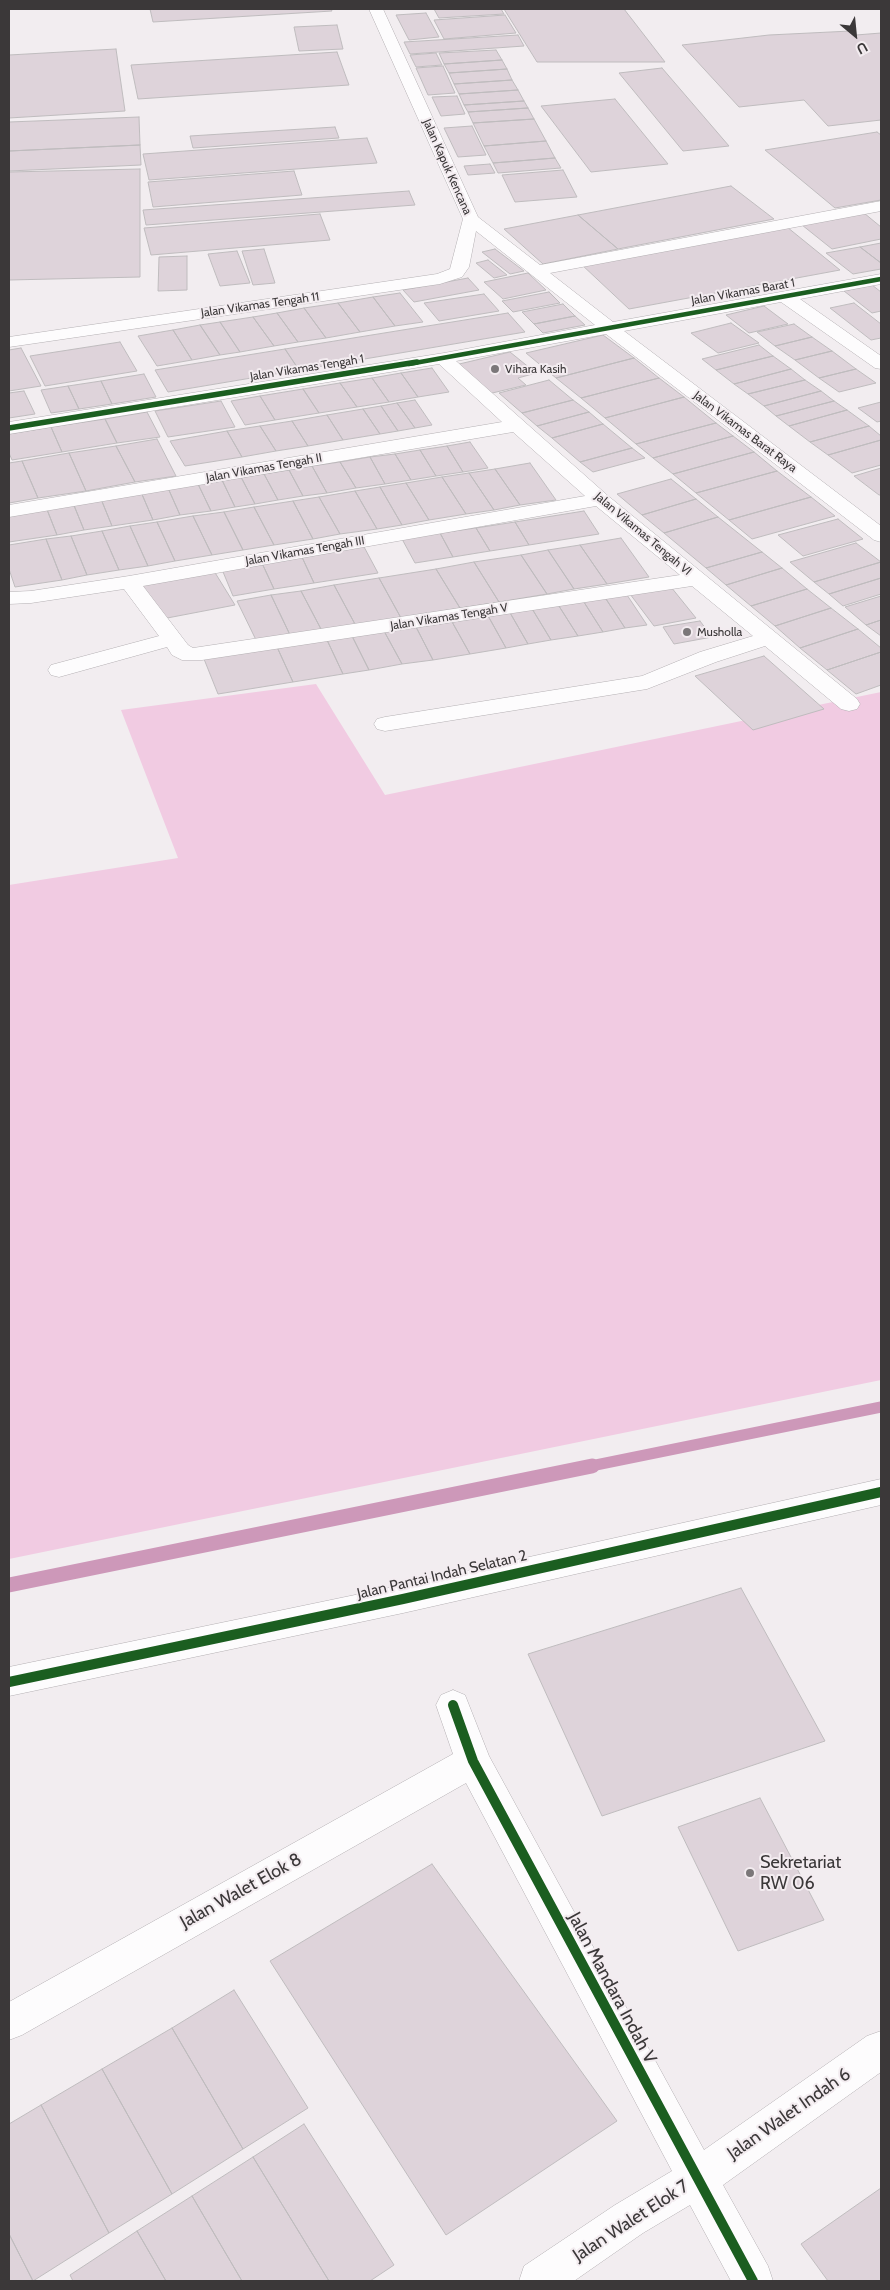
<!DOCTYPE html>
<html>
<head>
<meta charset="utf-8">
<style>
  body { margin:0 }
  #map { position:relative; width:890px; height:2290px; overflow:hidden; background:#f2edf0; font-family:Cabin,sans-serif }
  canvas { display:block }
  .frame { position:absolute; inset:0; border:10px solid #3b3839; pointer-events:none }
  .north { position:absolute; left:830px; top:10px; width:50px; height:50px; -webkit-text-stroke:4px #f3ecf0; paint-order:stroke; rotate:152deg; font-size:14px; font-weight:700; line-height:20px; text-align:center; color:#3b3839 }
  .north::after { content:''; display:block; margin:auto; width:18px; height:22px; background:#3b3839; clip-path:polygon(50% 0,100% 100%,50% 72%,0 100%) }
</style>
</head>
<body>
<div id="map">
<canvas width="890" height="2290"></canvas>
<div class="frame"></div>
<div class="north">U</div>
</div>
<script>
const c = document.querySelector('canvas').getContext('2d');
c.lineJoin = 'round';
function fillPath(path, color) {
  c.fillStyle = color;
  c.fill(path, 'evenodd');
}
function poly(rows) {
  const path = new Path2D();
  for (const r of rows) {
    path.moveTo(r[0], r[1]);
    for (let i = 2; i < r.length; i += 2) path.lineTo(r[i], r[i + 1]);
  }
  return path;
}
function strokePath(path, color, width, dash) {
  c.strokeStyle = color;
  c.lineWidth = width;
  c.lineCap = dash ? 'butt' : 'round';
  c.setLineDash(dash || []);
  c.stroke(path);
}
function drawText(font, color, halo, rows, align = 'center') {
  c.font = font + ' Cabin,sans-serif';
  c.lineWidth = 4;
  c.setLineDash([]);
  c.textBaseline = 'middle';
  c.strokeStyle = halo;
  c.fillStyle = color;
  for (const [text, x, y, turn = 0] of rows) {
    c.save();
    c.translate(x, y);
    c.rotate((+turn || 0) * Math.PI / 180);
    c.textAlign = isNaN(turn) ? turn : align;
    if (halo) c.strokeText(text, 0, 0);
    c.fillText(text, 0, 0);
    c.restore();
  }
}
fillPath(poly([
  [316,684,385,795,881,692,881,1380,9,1559,9,885,178,858,121,710]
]), '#f1cbe2');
strokePath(poly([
  [586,1467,881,1407]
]), '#cd98b9', 11);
strokePath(poly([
  [9,1585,592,1466]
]), '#cd98b9', 15);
const building = poly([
  [150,9,331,9,332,11,153,22,150,9],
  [434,9,501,9,504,14,439,18,434,9],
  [504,9,624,9,665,62,537,62,504,9],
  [426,13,439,37,409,40,396,15,426,13],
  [505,15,516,33,444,39,434,20,505,15],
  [337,25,343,49,299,51,294,27,337,25],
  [851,31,856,35,881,33,881,120,828,126,804,100,739,107,682,45,769,35,851,31],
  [518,35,524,46,410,54,404,42,518,35],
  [116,49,125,111,9,118,9,55,116,49],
  [496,50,502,60,444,64,439,53,496,50],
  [337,52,349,85,138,99,131,65,337,52],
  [436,53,442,65,416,67,410,55,436,53],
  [502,60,507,69,449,73,444,64,502,60],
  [443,66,455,93,428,95,416,68,443,66],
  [662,68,729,146,683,151,619,73,662,68],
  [507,69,512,80,454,84,449,73,507,69],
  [512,80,518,90,459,94,454,84,512,80],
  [518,90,524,101,464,105,459,94,518,90],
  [457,96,465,114,441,116,432,97,457,96],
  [615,99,668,164,591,172,541,106,615,99],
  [524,101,528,108,468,112,464,105,524,101],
  [528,108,534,119,473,123,468,112,528,108],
  [139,117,140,145,9,151,9,122,139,117],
  [534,119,546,141,484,146,473,123,534,119],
  [472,126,486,155,458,157,444,128,472,126],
  [335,127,339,138,193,148,190,136,335,127],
  [877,132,881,135,881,200,835,208,765,150,877,132],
  [367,138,377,163,149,180,143,154,367,138],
  [546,141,555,158,493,163,484,146,546,141],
  [140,145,141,165,9,171,9,151,140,145],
  [555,158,561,168,498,173,493,163,555,158],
  [490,164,495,173,468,175,464,166,490,164],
  [140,169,140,277,9,280,9,172,140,169],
  [563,170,577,197,515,202,502,175,563,170],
  [294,171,302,195,153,207,148,182,294,171],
  [731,186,774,219,618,249,578,215,731,186],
  [409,191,415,205,146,225,143,210,409,191],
  [864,213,881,227,881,239,832,249,802,225,864,213],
  [320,214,330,240,151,255,144,228,320,214],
  [578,215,618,249,543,264,504,229,578,215],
  [787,227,840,270,629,309,581,264,787,227],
  [881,243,881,263,860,247,881,243],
  [860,247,881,263,881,269,853,274,826,253,860,247],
  [264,249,275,283,253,285,242,251,264,249],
  [495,249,524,271,510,274,482,252,495,249],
  [237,251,250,283,220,286,208,254,237,251],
  [187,256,187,290,158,291,159,257,187,256],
  [488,260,507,275,494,278,476,263,488,260],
  [528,273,546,290,503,299,484,282,528,273],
  [468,278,479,290,414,302,403,290,468,278],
  [872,285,881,292,881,311,872,313,844,291,872,285],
  [549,292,560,303,513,312,502,301,549,292],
  [400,293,423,322,395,326,373,297,400,293],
  [484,294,499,311,439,321,424,303,484,294],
  [373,297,395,326,360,332,338,303,373,297],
  [338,303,360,332,326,338,304,308,338,303],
  [854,303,881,324,881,338,871,340,830,308,854,303],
  [563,304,575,316,534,324,522,312,563,304],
  [764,306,788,324,749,333,726,315,764,306],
  [304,308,326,338,298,342,277,313,304,308],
  [277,313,298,342,274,346,253,317,277,313],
  [508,313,525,332,299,370,285,349,508,313],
  [575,316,585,325,543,333,534,324,575,316],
  [253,317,274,346,240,352,220,322,253,317],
  [220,322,240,352,220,355,200,325,220,322],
  [731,323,759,343,718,353,691,333,731,323],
  [794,324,812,337,775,346,757,332,794,324],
  [200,325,220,355,192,360,173,330,200,325],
  [173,330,192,360,157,366,138,336,173,330],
  [603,335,634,358,556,378,526,353,603,335],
  [812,337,832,351,795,360,775,346,812,337],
  [120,342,137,371,45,386,30,356,120,342],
  [759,345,773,356,716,370,702,359,759,345],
  [21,348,41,386,9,391,9,350,21,348],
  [285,349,299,370,168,392,155,370,285,349],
  [832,351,856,369,819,378,795,360,832,351],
  [510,352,536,373,518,378,526,385,488,394,455,365,510,352],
  [773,356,791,369,734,384,716,370,773,356],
  [634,358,659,378,581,398,556,378,634,358],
  [432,368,449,392,418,397,401,373,432,368],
  [791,369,805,380,748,394,734,384,791,369],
  [856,369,876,383,839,392,819,378,856,369],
  [401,373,418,397,389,402,372,378,401,373],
  [144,374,156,397,112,404,101,381,144,374],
  [372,378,389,402,357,407,340,383,372,378],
  [659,378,684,397,605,418,581,398,659,378],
  [549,380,573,400,522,413,499,393,549,380],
  [805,380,821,391,764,406,748,394,805,380],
  [101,381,112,404,79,409,68,386,101,381],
  [340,383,357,407,319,413,303,389,340,383],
  [68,386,79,409,51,413,41,390,68,386],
  [303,389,319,413,275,420,260,396,303,389],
  [24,391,35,414,9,418,9,393,24,391],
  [821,391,834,401,776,416,764,406,821,391],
  [260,396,275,420,245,425,231,401,260,396],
  [684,397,716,423,636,444,605,418,684,397],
  [415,400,432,425,415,428,397,403,415,400],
  [573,400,589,412,537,426,522,413,573,400],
  [221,401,235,427,168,437,155,411,221,401],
  [834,401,847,410,789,426,776,416,834,401],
  [881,402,881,421,877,422,858,408,881,402],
  [397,403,415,428,398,431,381,406,397,403],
  [381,406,398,431,380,434,363,409,381,406],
  [363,409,380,434,343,440,327,415,363,409],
  [847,410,869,426,810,442,789,426,847,410],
  [147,412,160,437,117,443,105,419,147,412],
  [589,412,603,424,552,438,537,426,589,412],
  [327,415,343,440,308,446,292,421,327,415],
  [105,419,117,443,62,452,51,427,105,419],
  [292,421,308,446,276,451,260,426,292,421],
  [716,423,733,436,653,458,636,444,716,423],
  [603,424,632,448,580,462,552,438,603,424],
  [260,426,276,451,242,457,227,431,260,426],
  [869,426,881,436,881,440,828,455,810,442,869,426],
  [51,427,62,452,12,460,9,453,9,434,51,427],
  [227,431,242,457,185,466,170,441,227,431],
  [733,436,754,452,673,474,653,458,733,436],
  [157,439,176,476,135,482,116,446,157,439],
  [881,440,881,465,852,473,828,455,881,440],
  [470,442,488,468,463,472,447,446,470,442],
  [116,446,135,482,86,491,69,453,116,446],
  [447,446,463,472,436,476,420,450,447,446],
  [632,448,645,458,593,472,580,462,632,448],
  [420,450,436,476,411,480,395,454,420,450],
  [754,452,777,471,696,493,673,474,754,452],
  [69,453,86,491,38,498,22,461,69,453],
  [395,454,411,480,385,484,370,457,395,454],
  [370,457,385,484,356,488,340,462,370,457],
  [22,461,38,498,9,503,9,463,22,461],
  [340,462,356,488,327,493,312,466,340,462],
  [530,463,556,500,520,505,495,469,530,463],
  [312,466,327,493,303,496,289,470,312,466],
  [881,468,881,495,879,495,854,476,881,468],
  [495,469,520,505,494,510,469,473,495,469],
  [289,470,303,496,278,500,264,474,289,470],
  [777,471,811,497,729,520,696,493,777,471],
  [469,473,494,510,466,514,442,477,469,473],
  [264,474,278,500,255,504,241,477,264,474],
  [241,477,255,504,235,507,222,480,241,477],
  [442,477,466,514,429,520,406,483,442,477],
  [671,479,696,499,642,515,617,494,671,479],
  [222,480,235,507,211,511,198,484,222,480],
  [406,483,429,520,402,525,380,487,406,483],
  [198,484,211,511,180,515,168,488,198,484],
  [380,487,402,525,377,529,355,491,380,487],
  [168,488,180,515,153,520,141,492,168,488],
  [355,491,377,529,340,534,319,497,355,491],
  [141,492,153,520,112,526,101,499,141,492],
  [319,497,340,534,313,539,293,501,319,497],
  [811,497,835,516,752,539,729,520,811,497],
  [101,499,112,526,84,530,73,503,101,499],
  [696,499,718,517,664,533,642,515,696,499],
  [293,501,313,539,274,545,254,507,293,501],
  [73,503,84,530,57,535,46,507,73,503],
  [46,507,57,535,9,542,9,512,46,507],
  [254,507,274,545,243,550,224,512,254,507],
  [584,511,599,534,529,545,515,522,584,511],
  [224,512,243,550,212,555,193,516,224,512],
  [193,516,212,555,175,561,157,522,193,516],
  [718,517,762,552,706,568,664,533,718,517],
  [838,519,863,539,803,556,778,535,838,519],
  [157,522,175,561,148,566,130,526,157,522],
  [515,522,529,545,490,551,476,528,515,522],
  [130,526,148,566,119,570,102,531,130,526],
  [476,528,490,551,453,557,440,533,476,528],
  [102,531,119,570,87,575,71,536,102,531],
  [440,533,453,557,415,563,402,539,440,533],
  [71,536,87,575,62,580,46,539,71,536],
  [621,538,649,577,607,584,580,545,621,538],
  [46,539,62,580,15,587,9,569,9,545,46,539],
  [856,543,881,562,814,582,790,562,856,543],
  [363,545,378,573,314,583,301,555,363,545],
  [580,545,607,584,574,589,548,550,580,545],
  [548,550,574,589,547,594,521,555,548,550],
  [762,552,782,568,726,585,706,568,762,552],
  [301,555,314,583,274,589,261,561,301,555],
  [521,555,547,594,499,602,474,562,521,555],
  [261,561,274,589,233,596,221,567,261,561],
  [474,562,499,602,460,608,436,569,474,562],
  [881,562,881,578,829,594,814,582,881,562],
  [782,568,807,589,751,606,726,585,782,568],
  [436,569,460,608,401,618,379,578,436,569],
  [214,571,235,605,162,619,142,585,214,571],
  [379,578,401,618,356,626,334,585,379,578],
  [881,578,881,594,843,606,829,594,881,578],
  [334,585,356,626,322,631,301,591,334,585],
  [671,587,696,618,654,626,630,594,671,587],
  [807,589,831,608,775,626,751,606,807,589],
  [301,591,322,631,291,637,271,595,301,591],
  [625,592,647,625,625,628,604,596,625,592],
  [271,595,291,637,257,642,237,601,271,595],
  [604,596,625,628,603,632,582,599,604,596],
  [881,596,881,620,866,625,845,607,881,596],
  [582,599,603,632,578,636,557,603,582,599],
  [557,603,578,636,551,640,531,607,557,603],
  [531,607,551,640,528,644,509,611,531,607],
  [831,608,858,629,800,648,775,626,831,608],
  [509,611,528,644,506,648,487,614,509,611],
  [487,614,506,648,470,654,451,620,487,614],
  [451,620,470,654,433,660,415,625,451,620],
  [881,620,881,636,866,625,881,620],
  [700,621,712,637,674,644,663,627,700,621],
  [415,625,433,660,402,664,384,631,415,625],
  [858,629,881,648,881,652,827,670,800,648,858,629],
  [384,631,402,664,369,670,352,636,384,631],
  [352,636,369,670,343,674,327,640,352,636],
  [327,640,343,674,293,682,277,647,327,640],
  [277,647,293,682,218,694,204,659,277,647],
  [881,652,881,685,856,694,827,670,881,652],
  [764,656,824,709,753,730,695,676,764,656],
  [741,1588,825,1741,602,1816,528,1654,741,1588],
  [760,1798,824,1920,738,1951,678,1827,760,1798],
  [432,1864,617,2121,446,2235,270,1961,432,1864],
  [234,1990,308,2108,243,2149,172,2028,234,1990],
  [172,2028,243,2149,172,2194,102,2069,172,2028],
  [102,2069,172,2194,109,2233,41,2105,102,2069],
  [41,2105,109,2233,33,2281,9,2234,9,2124,41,2105],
  [304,2124,394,2265,370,2281,329,2281,253,2157,304,2124],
  [253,2157,329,2281,242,2281,192,2196,253,2157],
  [881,2188,881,2281,828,2281,801,2244,881,2188],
  [192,2196,242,2281,166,2281,137,2231,192,2196],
  [137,2231,166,2281,73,2281,70,2275,137,2231],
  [9,2234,33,2281,9,2281,9,2234]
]);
fillPath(building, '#ded3da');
strokePath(building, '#bfbcbe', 1);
const minor = poly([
  [369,9,383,9,478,217,540,265,881,201,881,211,550,273,613,322,881,274,881,284,800,299,881,356,881,369,875,368,781,302,624,331,881,526,881,542,874,540,606,334,456,361,607,495,857,699,860,704,857,709,849,711,841,709,765,646,716,662,647,689,385,731,377,729,374,724,377,719,385,717,642,676,700,652,753,636,692,586,202,660,182,660,172,655,167,647,59,677,51,675,48,670,51,665,159,636,124,589,31,603,9,604,9,592,31,591,129,576,585,496,513,432,9,517,9,505,502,422,439,364,9,434,9,422,444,353,595,325,476,231,469,267,462,277,440,284,9,347,9,337,437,274,450,269,463,219,369,9],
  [596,506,680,575,193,648,188,645,143,586,596,506],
  [881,1479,881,1505,403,1613,9,1696,9,1667,403,1585,881,1479],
  [453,1690,465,1695,489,1756,704,2150,867,2036,881,2031,881,2072,723,2185,768,2266,773,2281,731,2281,690,2205,643,2233,574,2281,519,2281,524,2266,615,2205,672,2171,466,1783,22,2035,9,2040,9,2002,453,1754,436,1705,441,1695,453,1690]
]);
strokePath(minor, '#b4b0b3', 1);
fillPath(minor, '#fdfcfd');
strokePath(poly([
  [409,364,881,279]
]), '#1b5e20', 4.5);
strokePath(poly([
  [9,428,417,362]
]), '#1b5e20', 5.5);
strokePath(poly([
  [9,1682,403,1599,881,1492],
  [453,1705,473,1761,753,2281]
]), '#1b5e20', 10);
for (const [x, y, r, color] of [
  [495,369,5,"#7b7779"],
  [687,632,5,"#7b7779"],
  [750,1873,5,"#7b7779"]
]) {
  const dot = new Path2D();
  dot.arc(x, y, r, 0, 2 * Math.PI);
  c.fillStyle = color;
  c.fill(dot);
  strokePath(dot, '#f3ecf0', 2);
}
drawText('12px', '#3b3839', '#f3ecf0', [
  ["Jalan Kapuk Kencana",447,167,66],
  ["Jalan Vikamas Barat 1",743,292,-10],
  ["Jalan Vikamas Tengah 11",260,305,-8],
  ["Jalan Vikamas Tengah 1",307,368,-9],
  ["Jalan Vikamas Barat Raya",745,432,37],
  ["Jalan Vikamas Tengah II",264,468,-10],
  ["Jalan Vikamas Tengah VI",643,534,40],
  ["Jalan Vikamas Tengah III",305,551,-10],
  ["Jalan Vikamas Tengah V",449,617,-9]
]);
drawText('12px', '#3b3839', '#f3ecf0', [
  ["Vihara Kasih",505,369],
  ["Musholla",697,632]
], 'left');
drawText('15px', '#3b3839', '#f3ecf0', [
  ["Jalan Pantai Indah Selatan 2",442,1575,-13]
]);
drawText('18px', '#3b3839', '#f3ecf0', [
  ["Sekretariat",760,1863],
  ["RW 06",760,1884]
], 'left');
drawText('18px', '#3b3839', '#f3ecf0', [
  ["Jalan Walet Elok 8",241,1891,-29],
  ["Jalan Mandara Indah V",612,1988,62],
  ["Jalan Walet Indah 6",789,2114,-35],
  ["Jalan Walet Elok 7",631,2221,-33]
]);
</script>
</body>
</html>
